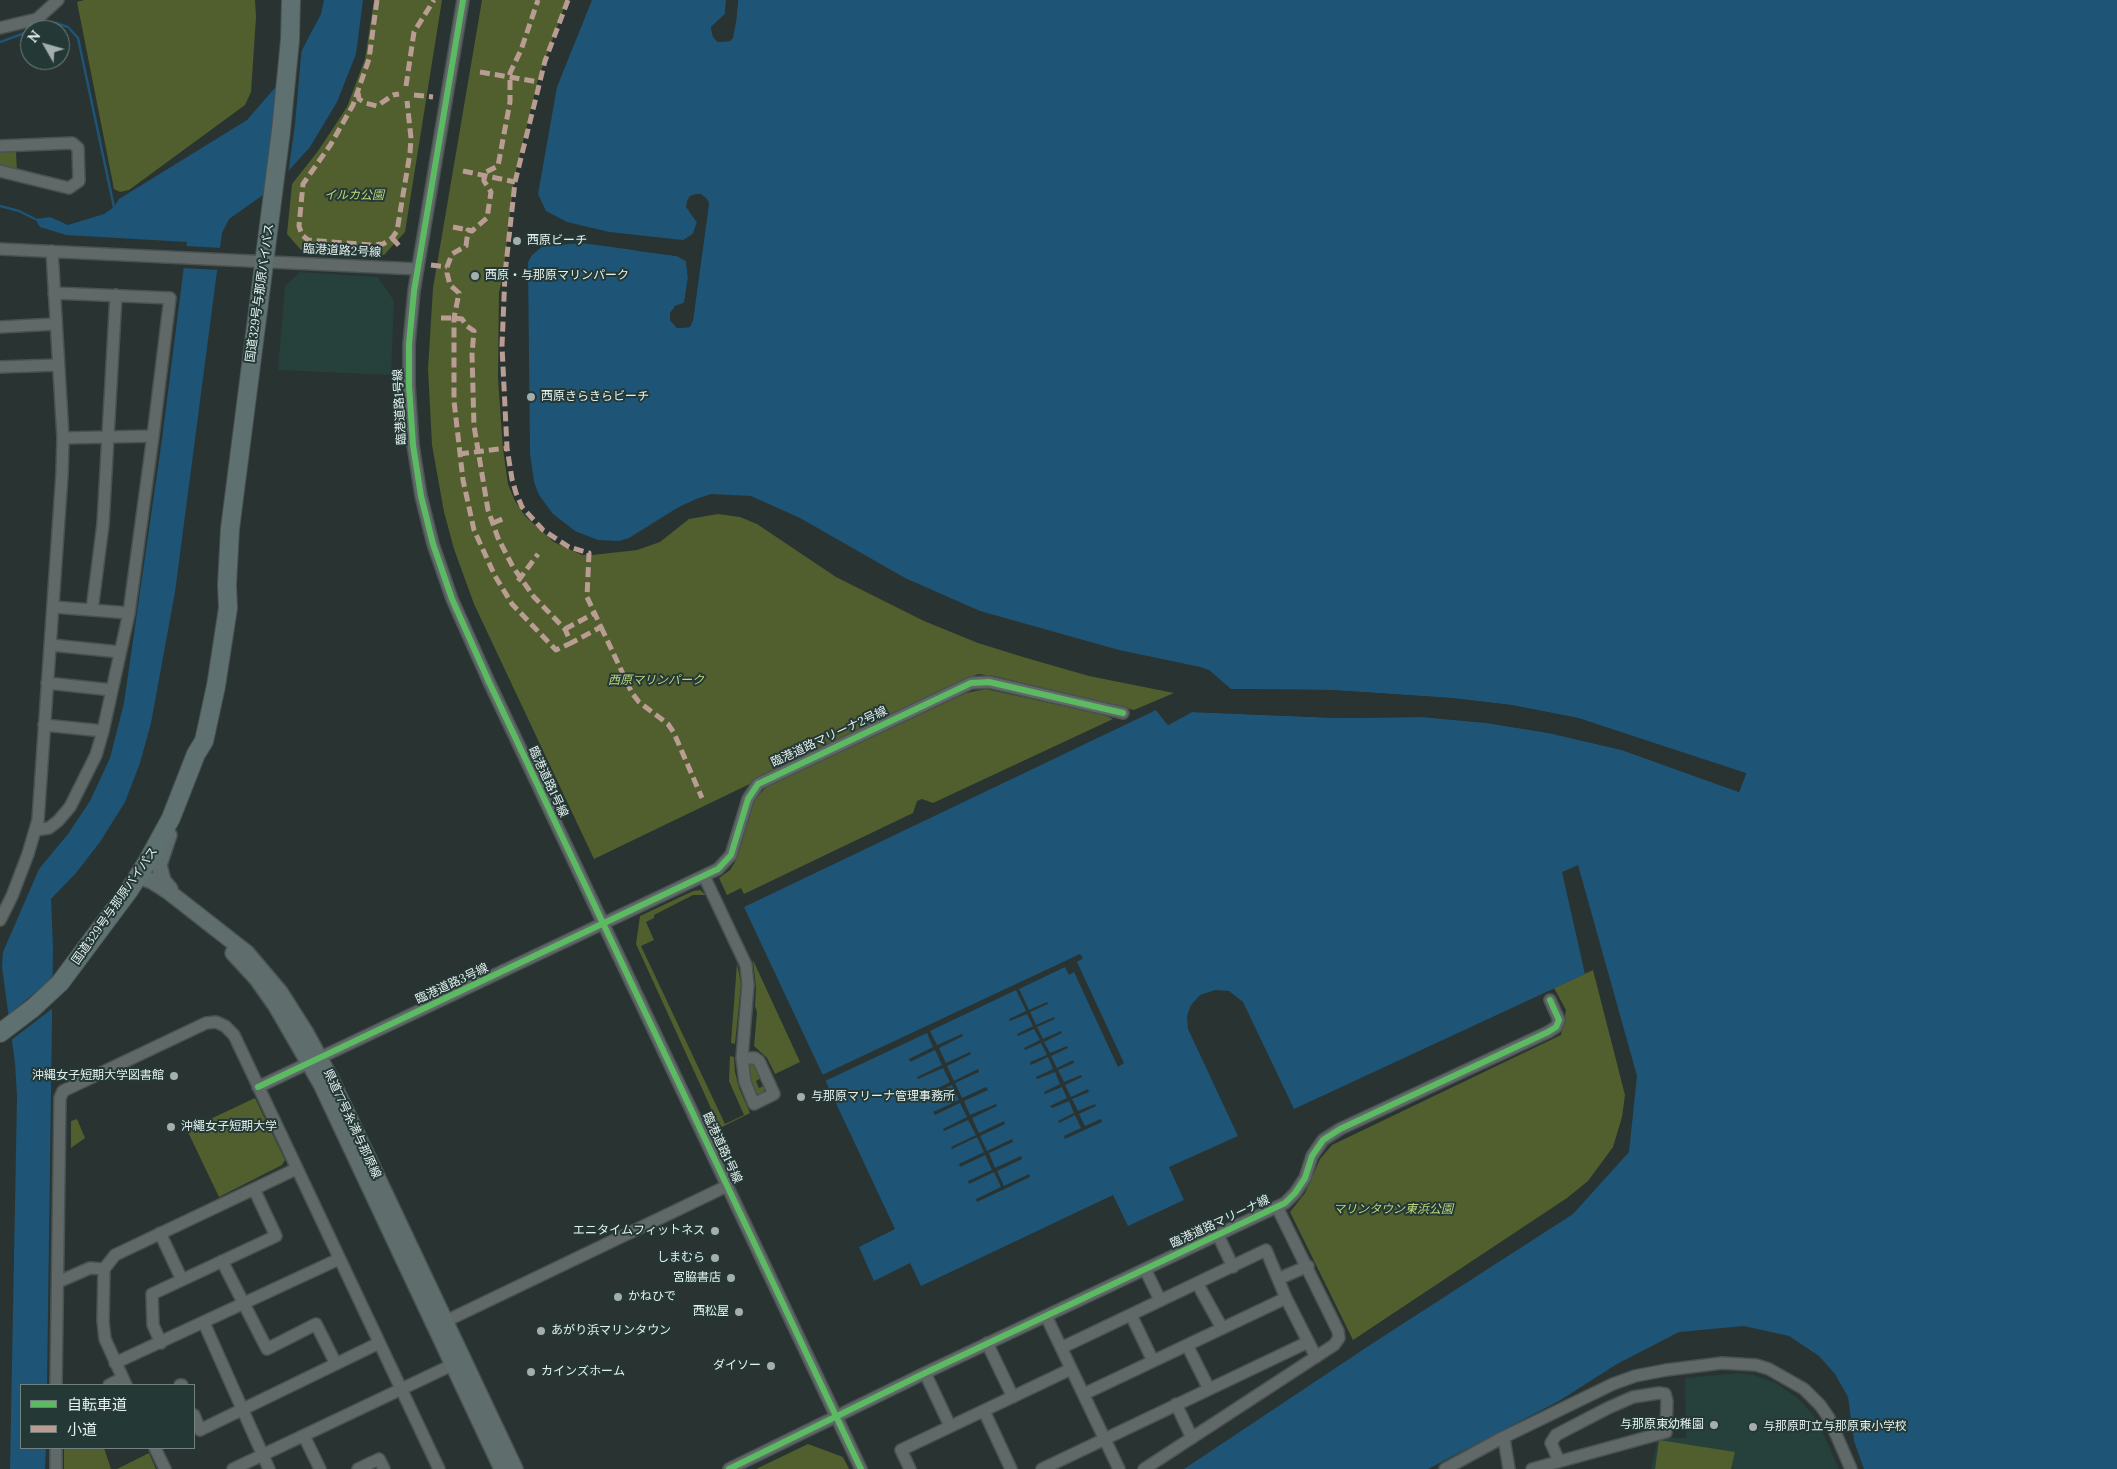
<!DOCTYPE html>
<html>
<head>
<meta charset="utf-8">
<style>
  body { margin:0 }
  #map { position:relative; width:2117px; height:1469px; overflow:hidden; background:#293332; font-family:Lora,"Noto Sans JP",serif }
  canvas { display:block }
  .legend { position:absolute; left:20px; top:1384px; width:175px; height:65px; box-sizing:border-box; background:#243835; border:1px solid #71827f; margin:0; padding:6px 9px; list-style:none; font-size:15px; color:#e5f1ef }
  .legend li { display:flex; align-items:center; gap:10px; height:25px }
  .legend b { width:25px; border:1px solid #71827f }
  .north { position:absolute; left:20px; top:20px; width:50px; height:50px; box-sizing:border-box; background:#243835; border:1px solid #71827f; border-radius:50%; rotate:308deg; font-size:14px; font-weight:700; line-height:20px; text-align:center; color:#e5f1ef }
  .north::after { content:''; display:block; margin:auto; width:18px; height:22px; background:#a3aead; clip-path:polygon(50% 0,100% 100%,50% 72%,0 100%) }
</style>
</head>
<body>
<div id="map">
<canvas width="2117" height="1469"></canvas>
<ul class="legend">
<li><b style="height:6px;background:#5cba63"></b>自転車道</li>
<li><b style="height:6px;background:#b99d93"></b>小道</li>
</ul>
<div class="north">N</div>
</div>
<script>
const c = document.querySelector('canvas').getContext('2d');
c.lineJoin = 'round';
function fillPath(path, color) {
  c.fillStyle = color;
  c.fill(path, 'evenodd');
}
function poly(rows) {
  const path = new Path2D();
  for (const r of rows) {
    path.moveTo(r[0], r[1]);
    for (let i = 2; i < r.length; i += 2) path.lineTo(r[i], r[i + 1]);
  }
  return path;
}
function strokePath(path, color, width, dash) {
  c.strokeStyle = color;
  c.lineWidth = width;
  c.lineCap = dash ? 'butt' : 'round';
  c.setLineDash(dash || []);
  c.stroke(path);
}
function drawText(font, color, halo, rows, align = 'center') {
  c.font = font + ' Lora,"Noto Sans JP",serif';
  c.lineWidth = 4;
  c.setLineDash([]);
  c.textBaseline = 'middle';
  c.strokeStyle = halo;
  c.fillStyle = color;
  for (const [text, x, y, turn = 0] of rows) {
    c.save();
    c.translate(x, y);
    c.rotate((+turn || 0) * Math.PI / 180);
    c.textAlign = isNaN(turn) ? turn : align;
    if (halo) c.strokeText(text, 0, 0);
    c.fillText(text, 0, 0);
    c.restore();
  }
}
fillPath(poly([
  [300,272,378,277,394,301,391,375,278,370,285,286],
  [1739,1373,1753,1375,1776,1383,1800,1400,1817,1420,1839,1469,1651,1469,1658,1437,1686,1438,1685,1378]
]), '#26403c');
fillPath(poly([
  [84,0,255,0,256,17,251,92,245,105,129,190,120,192,114,189,77,2],
  [374,0,442,0,405,232,384,255,301,250,287,234,292,184,318,151,347,107,365,59],
  [482,0,567,0,538,79,514,179,503,276,499,292,498,378,503,449,508,484,515,501,525,516,554,542,582,555,592,555,637,550,660,542,689,519,718,514,740,517,757,524,836,577,924,621,978,643,1023,657,1089,676,1174,693,1134,710,994,676,978,674,594,859,474,604,454,549,444,512,432,445,428,369,433,288],
  [0,152,16,152,17,173,0,168],
  [986,689,1104,715,1113,719,933,803,922,799,917,801,913,813,744,894,741,888,727,895,719,878,730,870,735,862,753,802,766,787,966,693],
  [700,890,706,895,693,895,654,915,654,918,646,922,654,940,641,946,725,1124,744,1115,729,1081,730,1056,734,1057,735,1072,739,1088,750,1113,720,1128,636,944,640,916,693,891],
  [753,960,800,1062,775,1074,767,1058,754,1046,757,1012,755,1006,756,988],
  [737,963,741,984,735,1044,731,1043],
  [1593,970,1625,1095,1622,1117,1613,1147,1588,1181,1567,1198,1353,1340,1290,1212,1305,1193,1320,1159,1332,1145,1561,1035,1566,1010,1554,988],
  [752,1063,756,1066,761,1078,756,1081,759,1088,764,1086,765,1088,763,1096,756,1096,749,1082,749,1064],
  [255,1098,285,1160,282,1165,219,1197,187,1130],
  [77,1119,85,1138,71,1148,71,1121],
  [1659,1440,1735,1452,1731,1469,1655,1469],
  [808,1444,843,1457,849,1469,756,1469],
  [64,1448,104,1448,111,1469,64,1469],
  [149,1453,156,1469,117,1469]
]), '#515e2d');
fillPath(poly([
  [324,0,363,0,356,54,337,102,310,147,273,188,229,219,222,233,175,592,151,723,140,763,125,802,100,842,76,873,51,899,53,947,47,1385,21,1385,21,1448,46,1448,45,1469,10,1469,17,1097,15,1063,2,967,3,952,39,869,68,834,90,801,110,758,124,703,162,439,187,242,66,235,40,227,35,219,50,217,68,225,104,214,114,207,119,199,247,120,293,67,321,14],
  [592,0,726,0,725,14,711,27,713,37,718,42,730,41,736,22,738,0,2117,0,2117,1469,1864,1469,1854,1441,1848,1397,1835,1374,1819,1356,1789,1336,1744,1326,1679,1332,1617,1364,1559,1401,1428,1469,1184,1469,1373,1343,1573,1214,1629,1152,1637,1076,1578,865,1562,872,1585,974,1294,1109,1243,1002,1229,991,1215,990,1200,995,1191,1005,1187,1016,1188,1029,1238,1136,1169,1167,1184,1200,1128,1226,1113,1195,921,1286,910,1263,874,1281,859,1247,895,1229,744,907,1156,710,1168,725,1192,712,1339,718,1423,717,1487,723,1549,733,1622,750,1739,792,1746,774,1578,718,1511,705,1451,698,1331,690,1231,689,1209,670,1200,667,1119,650,980,611,905,578,800,518,751,496,711,494,696,499,677,508,629,538,619,541,598,540,575,531,553,514,539,495,534,482,530,453,528,262,532,255,543,246,582,243,677,256,686,261,688,278,684,303,675,306,670,320,677,328,689,327,693,320,709,203,706,198,696,194,687,201,690,213,697,222,693,234,683,241,608,232,567,222,546,211,538,194,557,87]
]), '#1e5475');
fillPath(poly([
  [726,0,729,0,727,15,714,28,715,36,719,39,724,40,730,37,734,21,735,0,738,0,736,22,733,38,730,41,718,42,713,37,711,27,725,14],
  [302,45,295,124,288,175,274,190,291,66],
  [696,194,701,194,706,198,709,203,693,320,690,327,677,328,670,320,670,313,675,306,684,303,688,278,686,261,677,256,638,251,625,247,678,254,688,259,691,278,686,303,677,308,672,314,672,320,678,326,688,325,691,320,706,204,704,200,696,196,689,202,690,209,696,215,699,222,695,236,683,243,608,234,594,231,592,228,608,232,683,240,693,234,697,222,686,207,687,201,690,196],
  [184,246,223,248,220,270,181,268],
  [1226,689,1331,690,1451,698,1511,705,1578,718,1746,773,1739,792,1622,750,1549,733,1487,723,1423,717,1339,718,1192,712,1168,725,1156,710,1158,708,1169,722,1192,709,1339,716,1423,715,1488,721,1550,731,1622,747,1738,789,1743,775,1577,720,1510,708,1451,701,1331,693,1231,691],
  [1080,954,1083,958,1077,962,1124,1063,1118,1067,1074,972,1069,975,1065,967,1019,989,1029,1010,1047,1002,1048,1004,1030,1012,1036,1025,1054,1017,1055,1019,1037,1027,1043,1039,1061,1031,1062,1033,1044,1042,1050,1053,1067,1046,1068,1048,1051,1056,1057,1068,1073,1060,1074,1063,1058,1070,1064,1082,1081,1075,1082,1077,1065,1085,1071,1097,1088,1089,1089,1092,1072,1099,1078,1111,1095,1104,1096,1106,1079,1114,1085,1126,1101,1119,1102,1122,1065,1139,1064,1136,1081,1128,1075,1115,1059,1123,1058,1121,1074,1113,1069,1101,1052,1108,1050,1106,1067,1098,1062,1087,1045,1094,1044,1092,1060,1084,1055,1072,1037,1079,1036,1077,1053,1069,1048,1057,1031,1065,1030,1062,1047,1055,1041,1043,1025,1050,1024,1048,1040,1040,1034,1029,1018,1036,1017,1034,1033,1026,1027,1014,1010,1021,1009,1019,1026,1011,1016,990,930,1031,937,1045,962,1034,963,1036,939,1048,946,1063,970,1052,971,1054,947,1066,954,1081,978,1069,979,1072,955,1083,962,1098,986,1087,988,1090,964,1101,970,1115,996,1104,997,1106,972,1118,979,1133,1004,1121,1005,1124,980,1136,987,1151,1012,1139,1013,1142,989,1153,995,1168,1021,1156,1022,1159,997,1171,1004,1186,1029,1174,1030,1177,977,1202,976,1199,1001,1187,994,1172,969,1184,968,1181,992,1170,985,1155,960,1167,959,1164,984,1152,977,1137,952,1149,951,1147,976,1135,968,1120,944,1131,943,1129,967,1117,960,1103,935,1115,933,1112,959,1100,952,1085,926,1097,925,1095,950,1082,943,1068,918,1079,917,1077,942,1065,935,1050,910,1062,909,1059,933,1047,927,1033,825,1081,822,1075],
  [51,979,53,1008,10,1041,6,1017]
]), '#293332');
strokePath(poly([
  [33,30,56,23,68,27,78,38,114,207],
  [0,42,30,31],
  [0,206,19,211,35,219]
]), '#1e5475', 2.5);
const minor = poly([
  [463,0,414,291,409,344,409,385,413,445,421,496,433,544,452,599,489,682,861,1469],
  [0,28,37,19,58,0],
  [0,146,72,143,78,148,79,181,69,188,0,171],
  [0,249,417,269],
  [0,327,55,324],
  [0,367,58,365],
  [63,438,153,436],
  [54,607,129,613],
  [92,610,103,524,116,295],
  [51,645,120,652],
  [47,683,112,690],
  [44,725,103,731],
  [35,830,49,828,58,821,70,807,96,755,103,731,129,613,153,436,170,298,54,293],
  [704,876,746,965,748,985,742,1058,745,1082,754,1104,774,1094,759,1061,755,1058,742,1058],
  [0,920,12,896,28,854,38,820,62,474,63,438,52,251],
  [258,1087,718,869,731,855,748,799,758,784,971,683,989,682,1123,713],
  [160,1233,182,1280],
  [1218,1235,1233,1267],
  [222,1261,267,1349,316,1324,336,1364],
  [1145,1269,1160,1300],
  [1278,1279,1308,1266],
  [58,1282,90,1268,104,1269],
  [1197,1283,1222,1328],
  [1131,1315,1153,1361],
  [1046,1316,1119,1469],
  [446,1321,727,1186],
  [204,1323,269,1469],
  [161,1343,153,1325,152,1294,276,1236,254,1189],
  [987,1343,1013,1397],
  [1187,1345,1209,1389],
  [1061,1348,1266,1250,1286,1298,1316,1357],
  [115,1363,339,1259],
  [925,1373,950,1426],
  [56,1385,60,1098,63,1091,206,1023,216,1022,225,1026,234,1035,439,1469],
  [109,1385,123,1378],
  [126,1385,105,1339,103,1321,104,1269,115,1255,296,1169],
  [180,1385,182,1385],
  [1084,1394,1286,1298],
  [1176,1404,1192,1438],
  [984,1411,1011,1469],
  [194,1415,200,1430,379,1343],
  [304,1436,320,1469],
  [1504,1438,1509,1469],
  [155,1448,165,1469],
  [56,1469,56,1448],
  [233,1469,452,1365],
  [358,1469,379,1459,384,1469],
  [729,1469,925,1373,1285,1203,1295,1193,1305,1178,1312,1156,1323,1140,1340,1129,1548,1032,1556,1027,1559,1020,1550,1000],
  [910,1469,901,1450,1071,1369],
  [1042,1469,1308,1342],
  [1144,1469,1334,1345,1339,1338,1338,1331,1277,1207],
  [1445,1469,1500,1439,1613,1384,1635,1376,1666,1370,1722,1363,1756,1365,1769,1369,1804,1389,1820,1405,1829,1418,1851,1469],
  [1532,1469,1666,1432,1667,1401,1665,1394,1659,1393,1633,1397,1608,1408,1556,1435,1551,1443,1559,1461]
]);
const major = poly([
  [169,835,159,865,163,881,170,889],
  [139,876,152,881,169,892,247,953,280,992,306,1033,331,1079,515,1469],
  [233,953,257,979,276,1006,321,1084,502,1469]
]);
const highway = poly([
  [0,1033,33,1008,60,983,130,889,147,862,171,818,196,754,204,741,216,686,228,608,227,585,230,529,281,131,290,40,291,0]
]);
strokePath(minor, '#485251', 14);
strokePath(major, '#485251', 18);
strokePath(highway, '#485251', 20);
strokePath(minor, '#606967', 11);
strokePath(major, '#5f6d6d', 15);
strokePath(highway, '#5f7071', 18);
strokePath(poly([
  [377,0,369,59,353,105,331,144,303,184,299,226,302,235,308,240,371,245,383,244,392,238,397,231,410,153,411,138,407,101],
  [568,0,545,61,515,182,505,274,502,346,507,448,512,479,516,493,522,507,543,530,569,547,589,553,587,597,601,627,571,643],
  [480,72,539,82],
  [406,86,414,32,434,0],
  [358,93,359,99,365,103,377,106,393,95,399,94],
  [414,95,433,97],
  [463,171,515,182],
  [453,227,468,230],
  [392,238,402,249],
  [431,265,447,267],
  [441,318,454,318,462,319,467,326,474,331,472,354,474,426,488,510,498,538,513,567,534,597,565,629,571,643,556,650,512,604,495,576,474,530,463,480,454,401,454,318,459,293,450,285,447,273,447,267,452,254,466,246,468,230,472,231,487,218,491,192,484,181,484,177,486,172,498,166,510,102,510,73,521,50,538,0],
  [459,454,507,448],
  [493,523,505,518],
  [518,581,538,554],
  [601,627,632,693,639,702,668,724,674,733,702,798],
  [565,629,595,613]
]), '#b99d93', 5, [10, 5]);
strokePath(poly([
  [463,0,414,291,409,344,409,385,413,445,421,496,433,544,452,599,489,682,861,1469],
  [258,1087,718,869,731,855,748,799,758,784,971,683,989,682,1123,713],
  [729,1469,925,1373,1285,1203,1295,1193,1305,1178,1312,1156,1323,1140,1340,1129,1548,1032,1556,1027,1559,1020,1550,1000]
]), '#5cba63', 6);
for (const [x, y, r, color] of [
  [517,241,5,"#a3aead"],
  [475,276,5,"#a3aead"],
  [531,397,5,"#a3aead"],
  [174,1076,5,"#a3aead"],
  [801,1097,5,"#a3aead"],
  [171,1127,5,"#a3aead"],
  [715,1231,5,"#a3aead"],
  [715,1258,5,"#a3aead"],
  [731,1278,5,"#a3aead"],
  [618,1297,5,"#a3aead"],
  [739,1312,5,"#a3aead"],
  [541,1331,5,"#a3aead"],
  [771,1366,5,"#a3aead"],
  [531,1372,5,"#a3aead"],
  [1714,1425,5,"#a3aead"],
  [1753,1427,5,"#a3aead"]
]) {
  const dot = new Path2D();
  dot.arc(x, y, r, 0, 2 * Math.PI);
  c.fillStyle = color;
  c.fill(dot);
  strokePath(dot, '#243835', 2);
}
drawText('italic 12px', '#bdd57d', '#243835', [
  ["イルカ公園",354,196],
  ["西原マリンパーク",656,681],
  ["マリンタウン東浜公園",1393,1210]
]);
drawText('12px', '#e5f1ef', '#243835', [
  ["西原ビーチ",527,241],
  ["西原・与那原マリンパーク",485,276],
  ["西原きらきらビーチ",541,397],
  ["沖縄女子短期大学図書館",164,1076,"right"],
  ["与那原マリーナ管理事務所",811,1097],
  ["沖繩女子短期大学",181,1127],
  ["エニタイムフィットネス",705,1231,"right"],
  ["しまむら",705,1258,"right"],
  ["宮脇書店",721,1278,"right"],
  ["かねひで",628,1297],
  ["西松屋",729,1312,"right"],
  ["あがり浜マリンタウン",551,1331],
  ["ダイソー",761,1366,"right"],
  ["カインズホーム",541,1372],
  ["与那原東幼稚園",1704,1425,"right"],
  ["与那原町立与那原東小学校",1763,1427]
], 'left');
drawText('12px', '#e5f1ef', '#243835', [
  ["臨港道路2号線",342,251,3],
  ["国道329号与那原バイパス",260,293,-82],
  ["臨港道路1号線",400,407,-93],
  ["臨港道路マリーナ2号線",829,737,-25],
  ["臨港道路1号線",548,782,65],
  ["国道329号与那原バイパス",115,906,-55],
  ["臨港道路3号線",452,984,-25],
  ["県道77号糸満与那原線",352,1124,65],
  ["臨港道路1号線",722,1148,65],
  ["臨港道路マリーナ線",1220,1222,-25]
]);
</script>
</body>
</html>
